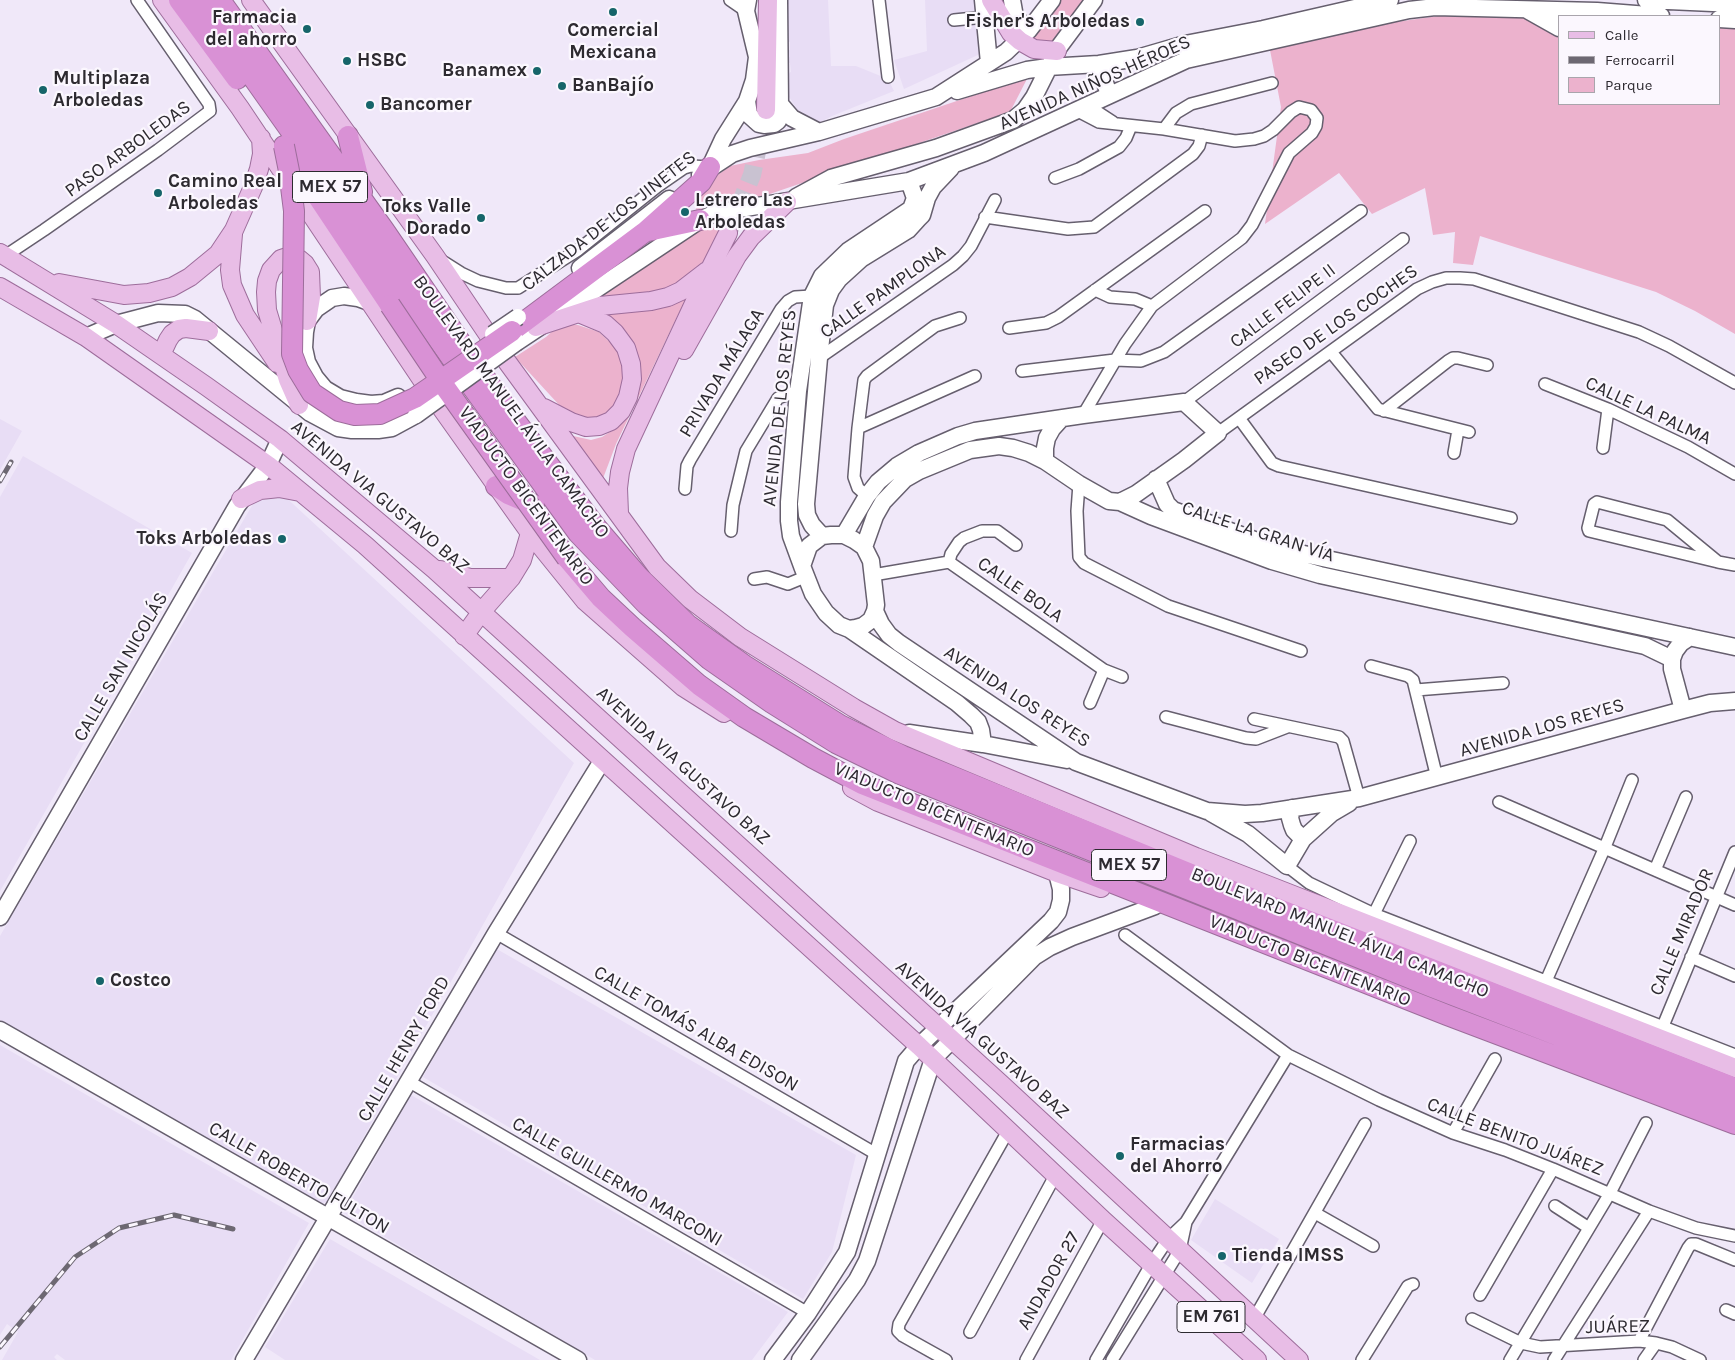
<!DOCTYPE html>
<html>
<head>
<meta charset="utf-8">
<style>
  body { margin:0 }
  #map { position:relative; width:1735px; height:1360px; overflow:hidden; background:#f0e8f9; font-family:Karla,sans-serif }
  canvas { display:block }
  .legend { position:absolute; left:1558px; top:15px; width:162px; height:90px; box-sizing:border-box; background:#fbf7fe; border:1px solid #a9a5ac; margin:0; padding:6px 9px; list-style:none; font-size:15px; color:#2d2a30 }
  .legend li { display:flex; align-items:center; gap:10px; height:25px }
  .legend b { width:25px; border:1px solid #a9a5ac }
</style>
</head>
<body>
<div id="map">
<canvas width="1735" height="1360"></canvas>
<ul class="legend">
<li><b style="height:6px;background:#e8bde6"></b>Calle</li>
<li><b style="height:6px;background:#6d6872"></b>Ferrocarril</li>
<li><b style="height:14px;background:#ecb2cd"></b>Parque</li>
</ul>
</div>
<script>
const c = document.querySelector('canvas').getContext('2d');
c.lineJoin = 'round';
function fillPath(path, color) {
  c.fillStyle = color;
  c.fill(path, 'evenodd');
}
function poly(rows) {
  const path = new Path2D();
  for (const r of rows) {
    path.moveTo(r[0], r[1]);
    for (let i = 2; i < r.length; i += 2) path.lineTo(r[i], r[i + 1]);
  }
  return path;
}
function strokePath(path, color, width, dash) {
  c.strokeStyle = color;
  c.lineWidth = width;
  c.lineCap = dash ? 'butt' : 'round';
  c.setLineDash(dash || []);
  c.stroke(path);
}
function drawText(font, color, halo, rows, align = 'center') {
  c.font = font + ' Karla,sans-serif';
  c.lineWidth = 4.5;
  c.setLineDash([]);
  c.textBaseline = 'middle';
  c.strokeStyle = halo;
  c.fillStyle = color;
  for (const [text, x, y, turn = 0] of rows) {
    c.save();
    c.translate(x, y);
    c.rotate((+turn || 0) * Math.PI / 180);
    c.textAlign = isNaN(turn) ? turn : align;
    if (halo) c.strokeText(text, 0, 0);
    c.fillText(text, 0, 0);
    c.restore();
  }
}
fillPath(poly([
  [788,0,828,0,831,66,856,66,888,79,894,91,832,116,817,124,800,114,786,92,786,74,791,72,790,63,786,63,786,51,790,50,790,42,786,41],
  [925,0,974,0,980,54,904,89,894,60,927,51],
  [0,419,22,431,0,470],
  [23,456,192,553,0,891,0,497],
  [267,480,574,763,327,1202,319,1204,0,1020,0,936],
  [495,948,856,1155,832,1252,803,1299,423,1077],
  [0,1045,309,1223,231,1360,65,1360,57,1354,54,1357,57,1360,2,1360,18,1332,7,1324,0,1335],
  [411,1095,788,1312,752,1360,595,1360,344,1213],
  [1215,1199,1279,1239,1252,1283,1191,1240],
  [330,1239,540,1360,285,1360,265,1347]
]), '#e8ddf5');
fillPath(poly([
  [1053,0,1091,0,1060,43,1028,44],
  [1531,15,1559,16,1559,104,1719,104,1719,25,1735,26,1735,334,1695,311,1656,292,1480,236,1473,265,1453,263,1455,232,1433,235,1425,188,1372,214,1339,173,1265,224,1281,107,1270,50,1396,22,1438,16],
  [1028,77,1010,112,761,197,696,210,697,190,730,166,759,160,808,153,844,139],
  [708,225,721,230,716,245,699,268,679,285,649,296,597,298],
  [689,292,616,444,602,481,569,435,591,440,602,437,613,430,629,412,638,364,595,313],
  [567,324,578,325,599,332,615,347,622,362,624,377,622,394,612,411,596,423,572,419,515,357,546,337,556,328]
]), '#ecb2cd');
strokePath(poly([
  [728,233,752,175,766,110]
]), '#c9c2d1', 18, [18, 9]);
const street = poly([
  [730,0,746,11],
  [879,0,888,77],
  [954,20,985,17],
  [1087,105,1113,122],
  [1076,110,1099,122,1164,129,1235,141,1254,139,1264,136,1273,130,1291,112,1299,107,1311,110,1317,118,1316,126,1312,133,1289,153,1252,225,1242,238,1152,306,1125,344,1083,415],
  [1164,129,1176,113,1191,104,1272,83],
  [1055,178,1079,169,1119,147,1126,138,1131,126],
  [985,217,1068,229,1094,227,1193,154,1199,146,1202,135],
  [5,256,44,230,158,150,210,111,209,104,137,0],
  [442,261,461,273,478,281,506,288,518,288,578,250,658,186,684,168,691,166,710,167],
  [1095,290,1110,297,1135,299,1152,306],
  [1009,328,1046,323,1058,317,1205,211],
  [1331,352,1378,409,1469,432],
  [819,358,953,265,963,256,971,246,995,200],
  [1022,371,1115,360,1141,361,1164,352,1361,211],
  [1545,384,1608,409,1688,447,1735,474],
  [1184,402,1403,239],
  [1384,411,1448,361,1453,358,1458,358,1487,365],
  [1239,418,1272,463,1279,466,1511,518],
  [858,428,975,376],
  [1218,433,1417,289,1432,282,1446,278,1460,278,1474,279,1639,332,1669,346,1735,383],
  [1603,448,1608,409],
  [1454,453,1458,430],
  [1079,484,1077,511,1079,557,1084,563,1168,606,1301,651],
  [685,489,687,466,690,460,781,309,788,301,795,297,812,296],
  [867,496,858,488,854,477,858,428,864,380,867,376,935,326,960,318],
  [731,531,733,505,746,451,778,398,798,391],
  [949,562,951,554,959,542,964,538,982,531,997,531,1016,545],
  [1718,562,1667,520,1597,502,1594,504,1588,528,1589,531,1718,562,1735,565],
  [873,575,949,562,1104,670,1122,677],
  [754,579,767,577,788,584,805,577],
  [1371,666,1408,676,1413,680,1437,778],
  [1416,690,1503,683],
  [1090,703,1104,670],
  [1166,717,1246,738,1256,739,1287,727],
  [1254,719,1339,737,1343,741,1359,798],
  [1499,802,1735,905],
  [1287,866,1309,883,1374,914,1735,1055],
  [1655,870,1686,797],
  [1374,914,1410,841],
  [496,933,878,1155],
  [1125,935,1288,1055,1379,1100,1453,1133,1505,1150,1553,1169,1649,1211,1696,1228,1735,1236],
  [1691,957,1735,976],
  [1546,981,1605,847,1632,780],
  [1663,1026,1735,852],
  [408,1081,808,1313],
  [1453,1133,1495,1059],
  [1555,1206,1589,1228],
  [1315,1213,1373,1246],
  [1480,1295,1553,1169],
  [1726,1310,1735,1314],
  [1254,1319,1365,1124],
  [1472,1319,1521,1343,1540,1347,1639,1341,1656,1343,1672,1347,1700,1360],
  [970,1332,1056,1174],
  [1639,1341,1688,1248,1691,1244,1696,1244,1735,1260],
  [946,1360,903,1336,898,1331,899,1324,1008,1131],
  [1026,1360,1103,1220],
  [1096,1360,1152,1263,1168,1239,1186,1222,1288,1055],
  [1112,1360,1180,1250,1186,1222],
  [1362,1360,1408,1286,1413,1284],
  [1510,1360,1610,1193,1646,1123],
  [1554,1360,1649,1211],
  [1644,1360,1656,1343]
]);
const secondary = poly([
  [779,0,780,104,792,118,819,132],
  [983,0,989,63],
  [1012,0,1015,17,1029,30],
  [1646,0,1735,4],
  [1527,10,1559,28],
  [1719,19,1735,20],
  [1099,64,1109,95],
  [957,91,1027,70,1048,67,1099,64,1137,58,1185,44,1263,29,1390,0],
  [747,101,749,115,759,124,764,125,774,124,778,121,780,117,780,104],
  [710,167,723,139,747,101,754,80,757,57,746,11,748,0],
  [700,175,732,154,750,148,819,132,936,97,1006,52,1029,30,1052,0],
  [796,197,831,178,936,148,1013,120,1025,110,1034,97,1059,47,1094,0],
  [580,268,669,199],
  [372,303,358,298,344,296,332,298,316,309,307,321,305,332,304,348,307,362,315,377,325,389,340,398,356,402,371,404,384,403,398,397],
  [86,337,116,324,158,313,185,314,195,319,310,413,338,428,352,430,378,430,392,428,416,415],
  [517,342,700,220,715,213,909,181,984,153,1186,60,1409,10,1435,7,1597,11,1661,16],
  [1045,461,1045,448,1047,438,1052,429,1061,419],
  [1156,479,1167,504,1173,510,1276,548,1735,647],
  [831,535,844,535,854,540,864,547,871,561,876,605,875,611,871,620,863,626,856,628,849,629,839,625,826,613,813,594,802,566,809,546,822,536,831,535],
  [844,535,867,496,878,482,897,466,919,453,958,436,975,431,1083,415,1184,402,1218,433,1184,460,1136,494,1120,502],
  [822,536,812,525,807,515,806,504,819,358,825,305,831,290,839,279,861,259,908,230,918,219,922,215,927,198,933,187,951,168],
  [864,547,875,516,883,502,905,479,919,471,970,450,999,446,1013,448,1029,453,1045,461,1079,484,1109,501,1120,502,1151,516,1272,561,1320,575,1645,646,1672,659],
  [802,566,791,536,789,521,789,502,798,391,812,296,822,276,848,251,911,209,915,198,909,181],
  [875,611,881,624,889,635,899,643,1076,762,1207,811,1245,814,1262,813,1359,798,1683,710,1710,703,1735,701],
  [849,629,957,703,971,715,978,722,981,730,983,744],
  [1683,710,1672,669,1672,659,1675,651,1681,643,1690,637],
  [909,733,983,744,1067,760],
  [1292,808,1290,818,1292,825,1294,830,1303,839],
  [1211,813,1248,834,1287,866,1303,839,1332,813,1349,803],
  [0,917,237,506,268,465,280,439],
  [0,1030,578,1360],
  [244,1360,496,933,602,761],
  [773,1360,808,1313,847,1252,906,1061,919,1046,1051,921,1058,912,1061,900,1061,889,1057,873],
  [800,1360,857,1280,867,1261,933,1059,1034,957,1050,947,1072,937,1155,906]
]);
const primary = poly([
  [162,0,240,108,432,395,530,533,585,601,683,687,724,713],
  [251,0,435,256,497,348,657,567,690,599,740,637,854,708,895,731,1196,857,1735,1068],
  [991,0,1011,33,1020,41,1034,49,1057,51],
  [766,110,768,0],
  [233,234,230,270,232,285,245,315,277,363],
  [0,253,116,324,206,386,280,439,434,569,1002,1085,1299,1360],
  [59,283,124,295,149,293,172,287,190,277,218,254,234,230,253,187,259,169,262,154,261,138],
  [0,287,86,337,268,465,365,545,919,1046,1103,1220,1257,1360],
  [536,327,600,306,651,301,668,297,681,291,707,271],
  [684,350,737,256,751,237,787,202],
  [161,355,168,340,172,334,179,329,186,328,209,331],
  [299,405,288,380,267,310,266,292,267,281,271,270,281,259,287,257,299,259,305,264,310,272,311,297,307,321],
  [544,408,571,422,586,427,599,426,611,421,621,411,628,397,632,379,631,364,626,348,615,333,605,324,581,314],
  [241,499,260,490,270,489,279,488,300,492],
  [619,513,618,488,620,472,626,449,711,267,728,233],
  [440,570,470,578,511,578],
  [464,636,482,611,511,578,522,560,530,533],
  [852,788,878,802,1057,873,1101,888]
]);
const highway = poly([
  [179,0,237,79],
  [198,0,462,373,578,533,646,604,709,659,772,703,836,743,900,774,1432,987,1735,1104],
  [220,0,384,230,476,365,514,419,596,527,639,577,688,625,744,665,840,725,903,756,1225,888,1735,1088],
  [348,136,362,192],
  [284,146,390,305],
  [648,231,700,220],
  [512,331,646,231,701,182,710,167],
  [496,486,508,494,534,505],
  [567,558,601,598,632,627,699,685,744,717,813,758,862,784,1447,1015,1735,1124]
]);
strokePath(street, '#665f6e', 14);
strokePath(secondary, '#665f6e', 19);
strokePath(primary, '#9d6d9b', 20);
strokePath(highway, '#9d6d9b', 22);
strokePath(street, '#fff', 11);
strokePath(secondary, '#fff', 16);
strokePath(primary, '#e8bde6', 18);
strokePath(highway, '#d991d5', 20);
const rail = poly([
  [0,481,11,462],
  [0,1347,75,1257,119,1228,174,1215,233,1229]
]);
strokePath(rail, '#6d6872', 5);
strokePath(rail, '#fbf7fe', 3, [9]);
const secondaryBridge = poly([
  [493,334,518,317],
  [416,415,517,342]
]);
const highwayBridge = poly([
  [284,146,289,171,294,211,292,354,298,370,312,393,339,411,355,415,380,414,415,398,512,331],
  [390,305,445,387,567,558]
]);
strokePath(secondaryBridge, '#665f6e', 19, []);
strokePath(highwayBridge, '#9d6d9b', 22, []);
strokePath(secondaryBridge, '#fff', 16);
strokePath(highwayBridge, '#d991d5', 20);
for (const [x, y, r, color] of [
  [613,12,5,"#16656a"],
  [1140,22,5,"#16656a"],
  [307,29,5,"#16656a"],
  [347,61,5,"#16656a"],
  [537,71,5,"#16656a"],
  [562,86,5,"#16656a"],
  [43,90,5,"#16656a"],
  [370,105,5,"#16656a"],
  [158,193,5,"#16656a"],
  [685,212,5,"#16656a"],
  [481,218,5,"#16656a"],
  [282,539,5,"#16656a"],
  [100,981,5,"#16656a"],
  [1120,1156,5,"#16656a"],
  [1222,1256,5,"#16656a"]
]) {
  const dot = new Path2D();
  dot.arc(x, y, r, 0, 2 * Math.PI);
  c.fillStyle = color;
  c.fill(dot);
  strokePath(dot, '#fbf7fe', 2);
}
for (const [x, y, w] of [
  [330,187,75],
  [1129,865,75],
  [1211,1317,68]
]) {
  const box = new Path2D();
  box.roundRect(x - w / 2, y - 15.5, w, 31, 4);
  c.fillStyle = '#fbf7fe';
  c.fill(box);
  strokePath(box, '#2d2a30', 1);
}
drawText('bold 18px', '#2d2a30', null, [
  ["MEX 57",330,187],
  ["MEX 57",1129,865],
  ["EM 761",1211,1317]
]);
drawText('bold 19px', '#2d2a30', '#fbf7fe', [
  ["Farmacia",297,18,"right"],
  ["del ahorro",297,40,"right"],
  ["Fisher's Arboledas",1130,22,"right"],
  ["Comercial",613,31,"center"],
  ["Mexicana",613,53,"center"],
  ["HSBC",357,61],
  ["Banamex",527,71,"right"],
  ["Multiplaza",53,79],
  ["Arboledas",53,101],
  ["BanBajío",572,86],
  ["Bancomer",380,105],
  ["Camino Real",168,182],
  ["Arboledas",168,204],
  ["Letrero Las",695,201],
  ["Arboledas",695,223],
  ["Toks Valle",471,207,"right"],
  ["Dorado",471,229,"right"],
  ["Toks Arboledas",272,539,"right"],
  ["Costco",110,981],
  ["Farmacias",1130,1145],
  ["del Ahorro",1130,1167],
  ["Tienda IMSS",1232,1256]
], 'left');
drawText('19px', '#2d2a30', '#fbf7fe', [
  ["AVENIDA NIÑOS HÉROES",1095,83,-24],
  ["PASO ARBOLEDAS",128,149,-36],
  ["CALZADA DE LOS JINETES",609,221,-38],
  ["CALLE PAMPLONA",883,292,-35],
  ["CALLE FELIPE II",1283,306,-37],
  ["PASEO DE LOS COCHES",1336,325,-35],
  ["PRIVADA MÁLAGA",722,373,-59],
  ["BOULEVARD MANUEL ÁVILA CAMACHO",511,407,54],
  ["AVENIDA DE LOS REYES",780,408,-84],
  ["CALLE LA PALMA",1648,411,25],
  ["VIADUCTO BICENTENARIO",526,496,54],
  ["AVENIDA VIA GUSTAVO BAZ",380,497,40],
  ["CALLE LA GRAN VÍA",1258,532,18],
  ["CALLE BOLA",1020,590,35],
  ["CALLE SAN NICOLÁS",121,667,-60],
  ["AVENIDA LOS REYES",1017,697,33],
  ["AVENIDA LOS REYES",1542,728,-16],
  ["AVENIDA VIA GUSTAVO BAZ",683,766,42],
  ["VIADUCTO BICENTENARIO",934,810,23],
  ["CALLE MIRADOR",1682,932,-67],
  ["BOULEVARD MANUEL ÁVILA CAMACHO",1340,933,22],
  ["VIADUCTO BICENTENARIO",1310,961,22],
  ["CALLE TOMÁS ALBA EDISON",696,1029,30],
  ["AVENIDA VIA GUSTAVO BAZ",982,1040,42],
  ["CALLE HENRY FORD",404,1049,-60],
  ["CALLE BENITO JUÁREZ",1515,1137,21],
  ["CALLE ROBERTO FULTON",299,1178,30],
  ["CALLE GUILLERMO MARCONI",617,1182,30],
  ["ANDADOR 27",1049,1281,-61],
  ["JUÁREZ",1618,1327,-1]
]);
</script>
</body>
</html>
